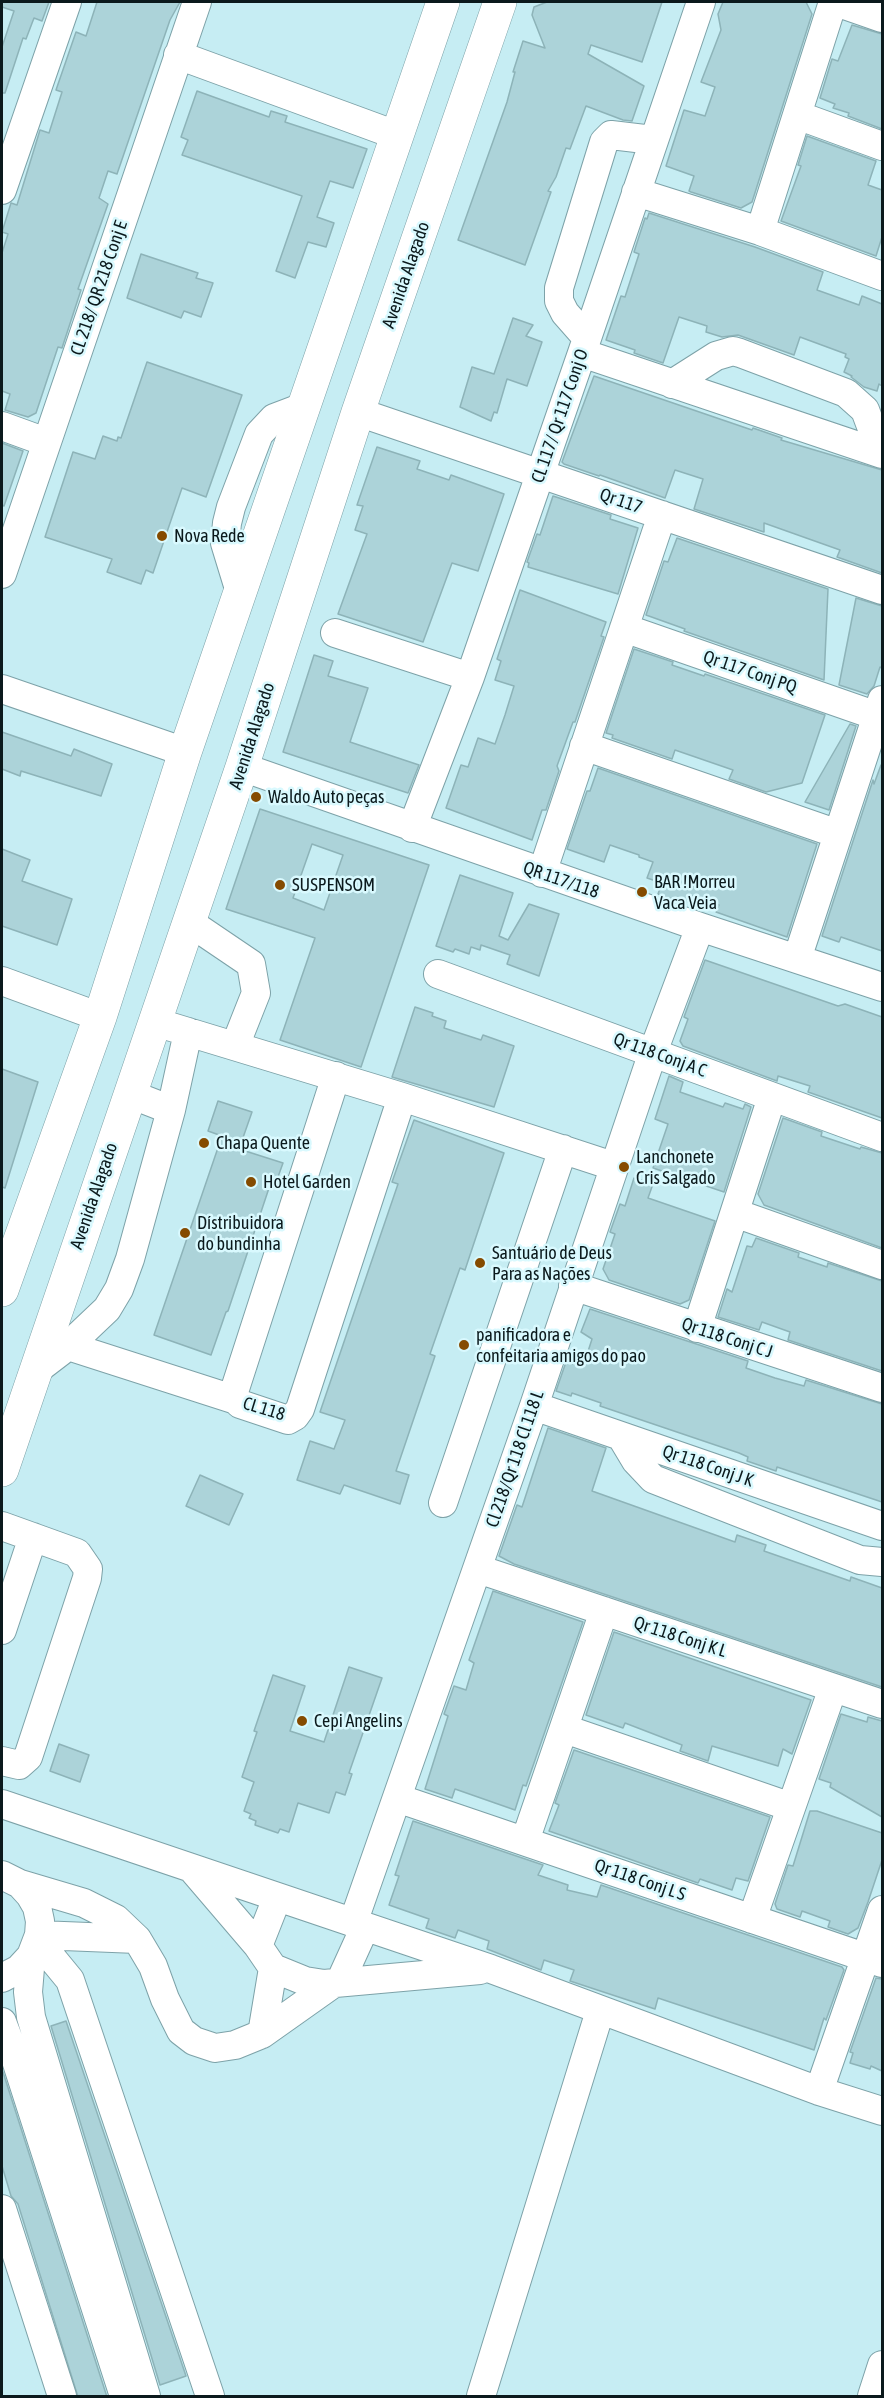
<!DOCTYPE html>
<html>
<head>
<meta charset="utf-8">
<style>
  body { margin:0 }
  #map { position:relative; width:884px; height:2398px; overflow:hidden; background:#c6edf3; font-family:"Asap Condensed",sans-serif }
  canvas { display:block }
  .frame { position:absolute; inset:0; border:3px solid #0b191c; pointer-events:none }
</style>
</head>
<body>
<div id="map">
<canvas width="884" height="2398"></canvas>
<div class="frame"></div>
</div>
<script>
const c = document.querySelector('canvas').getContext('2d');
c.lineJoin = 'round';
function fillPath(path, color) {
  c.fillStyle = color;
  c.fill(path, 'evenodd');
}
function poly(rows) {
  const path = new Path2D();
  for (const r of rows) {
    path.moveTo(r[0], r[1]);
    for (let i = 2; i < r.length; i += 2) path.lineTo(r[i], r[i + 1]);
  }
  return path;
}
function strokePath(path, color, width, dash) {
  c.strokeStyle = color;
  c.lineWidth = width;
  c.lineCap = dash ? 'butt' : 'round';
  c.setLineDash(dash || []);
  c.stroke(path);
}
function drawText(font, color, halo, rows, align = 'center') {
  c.font = font + ' "Asap Condensed",sans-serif';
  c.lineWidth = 5;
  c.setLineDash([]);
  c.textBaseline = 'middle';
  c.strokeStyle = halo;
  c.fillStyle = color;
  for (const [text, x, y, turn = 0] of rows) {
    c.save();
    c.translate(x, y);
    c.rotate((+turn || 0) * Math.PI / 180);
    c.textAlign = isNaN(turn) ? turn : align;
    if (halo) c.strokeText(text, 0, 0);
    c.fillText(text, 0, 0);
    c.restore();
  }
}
const building = poly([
  [2,2,49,2,42,21,34,18,26,39,23,38,5,93,2,93,2,47,14,11,2,7,2,2],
  [97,2,180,2,170,20,117,174,108,171,99,198,108,204,78,289,81,290,62,348,58,347,36,413,28,417,5,410,10,394,2,391,2,253,8,234,2,232,11,203,17,205,40,130,49,133,62,92,56,90,76,32,86,36,97,2],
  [547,2,662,2,642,62,591,45,588,54,644,86,632,121,623,120,586,106,570,149,566,148,556,177,548,191,551,192,525,265,458,240,507,102,515,72,513,72,523,41,545,48,532,15,534,7,547,2],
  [723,2,806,2,812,14,752,202,741,208,691,192,689,191,694,176,666,166,684,110,705,116,715,87,701,82,721,30,718,14,723,2],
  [852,25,882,34,882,129,848,116,849,113,833,108,835,104,820,98,832,59,838,61,852,25],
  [197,91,269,117,271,111,287,116,285,122,367,149,353,188,330,181,317,217,334,223,326,247,308,242,295,278,276,271,302,196,182,155,188,140,181,137,197,91],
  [807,136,876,161,868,185,882,190,882,237,876,256,781,221,801,166,798,165,807,136],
  [649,213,755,247,823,272,817,290,859,305,862,296,882,304,882,386,879,384,877,391,864,387,851,377,852,376,844,372,849,359,845,357,846,354,800,337,794,355,738,335,722,337,706,332,707,326,679,317,663,363,634,353,635,350,606,340,621,296,625,297,639,254,634,252,645,218,647,219,649,213],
  [141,254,198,273,196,278,213,283,201,317,184,311,181,318,127,298,141,254],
  [513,318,533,325,526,336,542,342,527,386,507,379,497,413,494,412,491,421,460,407,472,367,494,374,513,318],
  [147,362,242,395,206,497,182,488,153,573,146,570,141,584,107,572,112,559,45,537,73,452,95,459,103,436,117,441,118,437,121,438,147,362],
  [594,376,752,430,753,428,782,438,781,440,882,470,882,573,837,557,840,550,764,523,764,532,694,509,703,479,675,470,665,498,600,475,599,476,564,464,562,462,594,376],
  [2,443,23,451,4,506,2,505,2,443],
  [377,447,420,461,417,469,449,480,451,475,504,494,478,571,452,563,423,642,338,614,367,534,355,530,363,506,357,505,377,447],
  [553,496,611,515,610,519,638,528,618,594,528,567,529,563,527,562,537,534,540,535,553,496],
  [677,538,828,589,824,680,684,631,685,629,646,615,664,561,668,562,677,538],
  [520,590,606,622,601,636,604,637,575,722,573,722,557,766,559,771,546,810,542,810,532,840,446,808,461,765,468,767,478,738,495,744,505,715,514,686,495,680,501,661,497,659,520,590],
  [856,598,882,606,882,668,880,667,874,686,867,694,839,685,856,598],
  [634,649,673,662,672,665,704,676,705,674,825,715,802,783,766,792,729,779,733,770,675,750,672,759,612,738,613,735,606,733,634,649],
  [314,655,333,661,328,676,368,688,350,742,419,765,408,793,283,752,314,655],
  [850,724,856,726,829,810,805,802,850,724],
  [2,732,71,756,74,749,112,764,101,796,21,771,20,776,2,769,2,732],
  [881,765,882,765,882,951,841,937,839,942,822,936,873,780,874,784,881,765],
  [598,768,817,844,787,937,716,912,719,905,689,895,686,904,658,894,662,883,647,878,653,862,639,857,639,855,610,845,604,862,567,849,587,791,590,791,598,768],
  [260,809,429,865,361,1067,280,1040,315,938,226,909,260,809],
  [312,844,343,855,324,910,293,898,312,844],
  [2,849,30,860,22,881,72,899,57,945,2,926,2,849],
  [460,875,513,893,499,936,508,940,529,904,559,914,539,976,507,964,510,955,481,945,480,950,471,947,469,954,455,949,453,952,436,946,460,875],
  [705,960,838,1006,845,1004,882,1017,882,1118,808,1092,810,1086,778,1076,777,1081,683,1046,680,1041,688,1019,684,1017,705,960],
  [415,1007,433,1013,432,1016,446,1021,444,1028,481,1040,483,1035,514,1046,494,1107,392,1077,415,1007],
  [2,1069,38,1082,5,1188,2,1187,2,1069],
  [669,1076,683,1082,680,1092,723,1107,725,1103,743,1109,745,1104,751,1107,724,1192,653,1168,668,1124,655,1119,669,1076],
  [218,1101,252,1112,239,1149,283,1163,274,1188,269,1188,228,1311,226,1312,211,1355,154,1335,222,1136,208,1131,218,1101],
  [783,1118,822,1132,821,1136,860,1149,861,1147,882,1153,882,1248,764,1205,758,1194,783,1118],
  [414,1120,504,1153,465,1270,460,1268,430,1354,435,1356,396,1471,409,1475,400,1504,344,1485,340,1494,297,1480,310,1441,334,1449,345,1420,320,1412,398,1184,392,1182,414,1120],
  [634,1178,653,1184,648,1198,715,1221,689,1300,680,1304,609,1280,603,1269,615,1234,610,1232,620,1204,625,1206,634,1178],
  [756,1238,799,1253,798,1257,827,1267,828,1263,882,1281,882,1371,788,1340,790,1332,762,1322,759,1330,718,1317,727,1289,732,1292,747,1246,752,1247,756,1238],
  [590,1309,748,1361,746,1368,775,1378,804,1386,806,1380,882,1404,882,1502,777,1467,776,1471,747,1461,748,1457,739,1453,600,1406,601,1403,572,1393,571,1396,556,1391,566,1362,583,1367,592,1339,581,1332,590,1309],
  [548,1428,606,1448,592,1491,735,1542,737,1535,766,1545,764,1551,850,1581,851,1577,882,1588,882,1687,514,1564,499,1556,517,1505,522,1507,548,1428],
  [200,1475,243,1494,229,1525,186,1506,200,1475],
  [493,1591,583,1622,526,1786,523,1785,515,1810,455,1789,452,1798,425,1789,448,1716,444,1714,454,1686,466,1690,474,1663,469,1660,493,1591],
  [614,1632,811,1700,792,1754,783,1749,778,1766,712,1746,708,1761,680,1751,682,1745,625,1723,623,1728,586,1715,614,1632],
  [349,1667,382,1678,349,1773,352,1774,345,1795,336,1792,329,1813,298,1803,289,1832,280,1829,278,1833,255,1825,256,1821,249,1818,251,1814,244,1811,254,1782,242,1777,257,1732,254,1731,273,1675,305,1686,290,1731,324,1742,349,1667],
  [841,1714,867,1722,868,1717,882,1721,882,1817,830,1787,831,1783,819,1779,841,1714],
  [59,1744,89,1755,80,1782,50,1771,59,1744],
  [574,1750,770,1817,748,1881,736,1878,732,1890,700,1879,698,1883,549,1831,559,1805,555,1803,574,1750],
  [810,1811,817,1811,882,1833,882,1860,868,1902,858,1928,848,1934,828,1927,830,1921,802,1911,800,1917,777,1909,775,1904,788,1865,793,1866,810,1811],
  [413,1821,543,1865,538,1875,568,1885,567,1890,597,1897,601,1885,842,1967,844,1970,826,2020,824,2018,814,2050,658,1998,655,2009,570,1981,574,1970,544,1960,541,1970,487,1949,489,1941,458,1930,455,1938,426,1928,429,1919,389,1905,399,1876,395,1875,413,1821],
  [876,1978,882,1979,882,2071,871,2066,870,2069,850,2063,853,2053,850,2052,876,1978],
  [66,2021,186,2376,160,2385,51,2026,66,2021],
  [2,2069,107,2397,78,2397,18,2204,11,2196,2,2166,2,2069]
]);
fillPath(building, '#acd3d9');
strokePath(building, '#8db3b8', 1.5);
const minor = poly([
  [836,2,882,18],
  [178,55,396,135],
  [797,115,882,146],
  [2,190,67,2],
  [636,192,760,231,882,276],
  [760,231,833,2],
  [587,338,565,313,559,301,559,288,604,142,611,135,653,140],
  [582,353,882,454],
  [672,384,716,356,733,351,740,353,846,393,865,410,881,453],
  [358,412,882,590],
  [2,426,46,442],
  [2,574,197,2],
  [240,592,225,543,227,523,231,507,259,434,274,418,303,407],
  [624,628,877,716],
  [335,633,470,677],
  [2,689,185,752],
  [584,746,838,834],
  [242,767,700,927,882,987],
  [412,828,470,677,582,353,701,2],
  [542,873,662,515],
  [189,922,251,964,256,993,235,1046],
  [797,959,882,700],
  [438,974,882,1137],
  [2,981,100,1017],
  [155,1022,402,1097,613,1166],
  [336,1076,234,1392,236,1400,240,1404,288,1420,295,1416,300,1409,402,1097],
  [130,1094,171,1110],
  [735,1213,882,1265],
  [573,1286,882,1388],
  [697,1328,772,1097],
  [68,1346,236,1400],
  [34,1372,68,1346,107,1309,119,1289,130,1259,171,1110,188,1032],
  [534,1406,882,1526],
  [621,1436,636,1461,653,1479,860,1560,882,1562],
  [443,1503,563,1149],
  [2,1526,77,1553,88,1569,87,1578,28,1757,19,1765,2,1761],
  [478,1569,882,1704],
  [2,1630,33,1537],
  [565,1729,791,1807],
  [397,1798,882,1963],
  [2,1804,491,1969,819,2091,882,2111],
  [525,1841,604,1611],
  [193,1870,258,1946],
  [2,1875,20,1884,30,1895,37,1907,40,1921,39,1935,31,1956,19,1969,2,1978],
  [20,1884,84,1903,116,1919,137,1939,153,1966,165,1999,181,2031,194,2041,215,2048,235,2045,262,2034,334,1983],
  [277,1898,258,1946,273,1968,305,1981,324,1984,480,1970],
  [752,1919,833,1688],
  [353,1923,534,1406,653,1052,700,927],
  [39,1935,137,1939],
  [38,1941,70,1980,210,2396],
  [31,1956,28,1992,31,2017,146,2396],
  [340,1982,365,1927],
  [2,2022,13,2051,124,2396],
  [262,2034,273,1968],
  [819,2091,882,1910],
  [2,2209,62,2396],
  [481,2396,600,2011],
  [872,2396,882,2365]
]);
const major = poly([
  [2,1290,100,1017,185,752,443,2],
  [2,1470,242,767,358,412,500,2]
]);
strokePath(minor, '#7da2a8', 30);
strokePath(major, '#7da2a8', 34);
strokePath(minor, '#fff', 28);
strokePath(major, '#fff', 33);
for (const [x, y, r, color] of [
  [162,536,6,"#854b00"],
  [256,797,6,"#854b00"],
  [280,885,6,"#854b00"],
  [642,892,6,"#854b00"],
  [204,1143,6,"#854b00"],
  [624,1167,6,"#854b00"],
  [251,1182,6,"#854b00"],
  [185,1233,6,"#854b00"],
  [480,1263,6,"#854b00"],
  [464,1345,6,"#854b00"],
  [302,1721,6,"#854b00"]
]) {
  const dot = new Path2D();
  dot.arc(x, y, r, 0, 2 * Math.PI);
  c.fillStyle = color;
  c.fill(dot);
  strokePath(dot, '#d9f9fe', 2);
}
drawText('18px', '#0b191c', '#d9f9fe', [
  ["Avenida Alagado",406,275,-71],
  ["CL 218/ QR 218 Conj E",99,288,-71],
  ["CL 117/ Qr 117 Conj O",560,416,-71],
  ["Qr 117",621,501,19],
  ["Qr 117 Conj PQ",750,672,19],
  ["Avenida Alagado",252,736,-72],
  ["QR 117/118",561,880,19],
  ["Qr 118 Conj A C",660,1055,20],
  ["Avenida Alagado",94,1196,-71],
  ["Qr 118 Conj C J",727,1338,18],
  ["CL 118",264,1409,17],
  ["Cl 218/Qr 118 Cl 118 L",515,1459,-71],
  ["Qr 118 Conj J K",708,1466,19],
  ["Qr 118 Conj K L",680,1637,18],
  ["Qr 118 Conj L S",640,1880,19]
]);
drawText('18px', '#0b191c', '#d9f9fe', [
  ["Nova Rede",174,536],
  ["Waldo Auto peças",268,797],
  ["BAR !Morreu",654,882],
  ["Vaca Veia",654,903],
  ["SUSPENSOM",292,885],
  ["Chapa Quente",216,1143],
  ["Lanchonete",636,1157],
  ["Cris Salgado",636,1178],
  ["Hotel Garden",263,1182],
  ["Dístribuidora",197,1223],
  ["do bundinha",197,1244],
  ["Santuário de Deus",492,1253],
  ["Para as Nações",492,1274],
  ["panificadora e",476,1335],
  ["confeitaria amigos do pao",476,1356],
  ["Cepi Angelins",314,1721]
], 'left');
</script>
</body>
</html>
